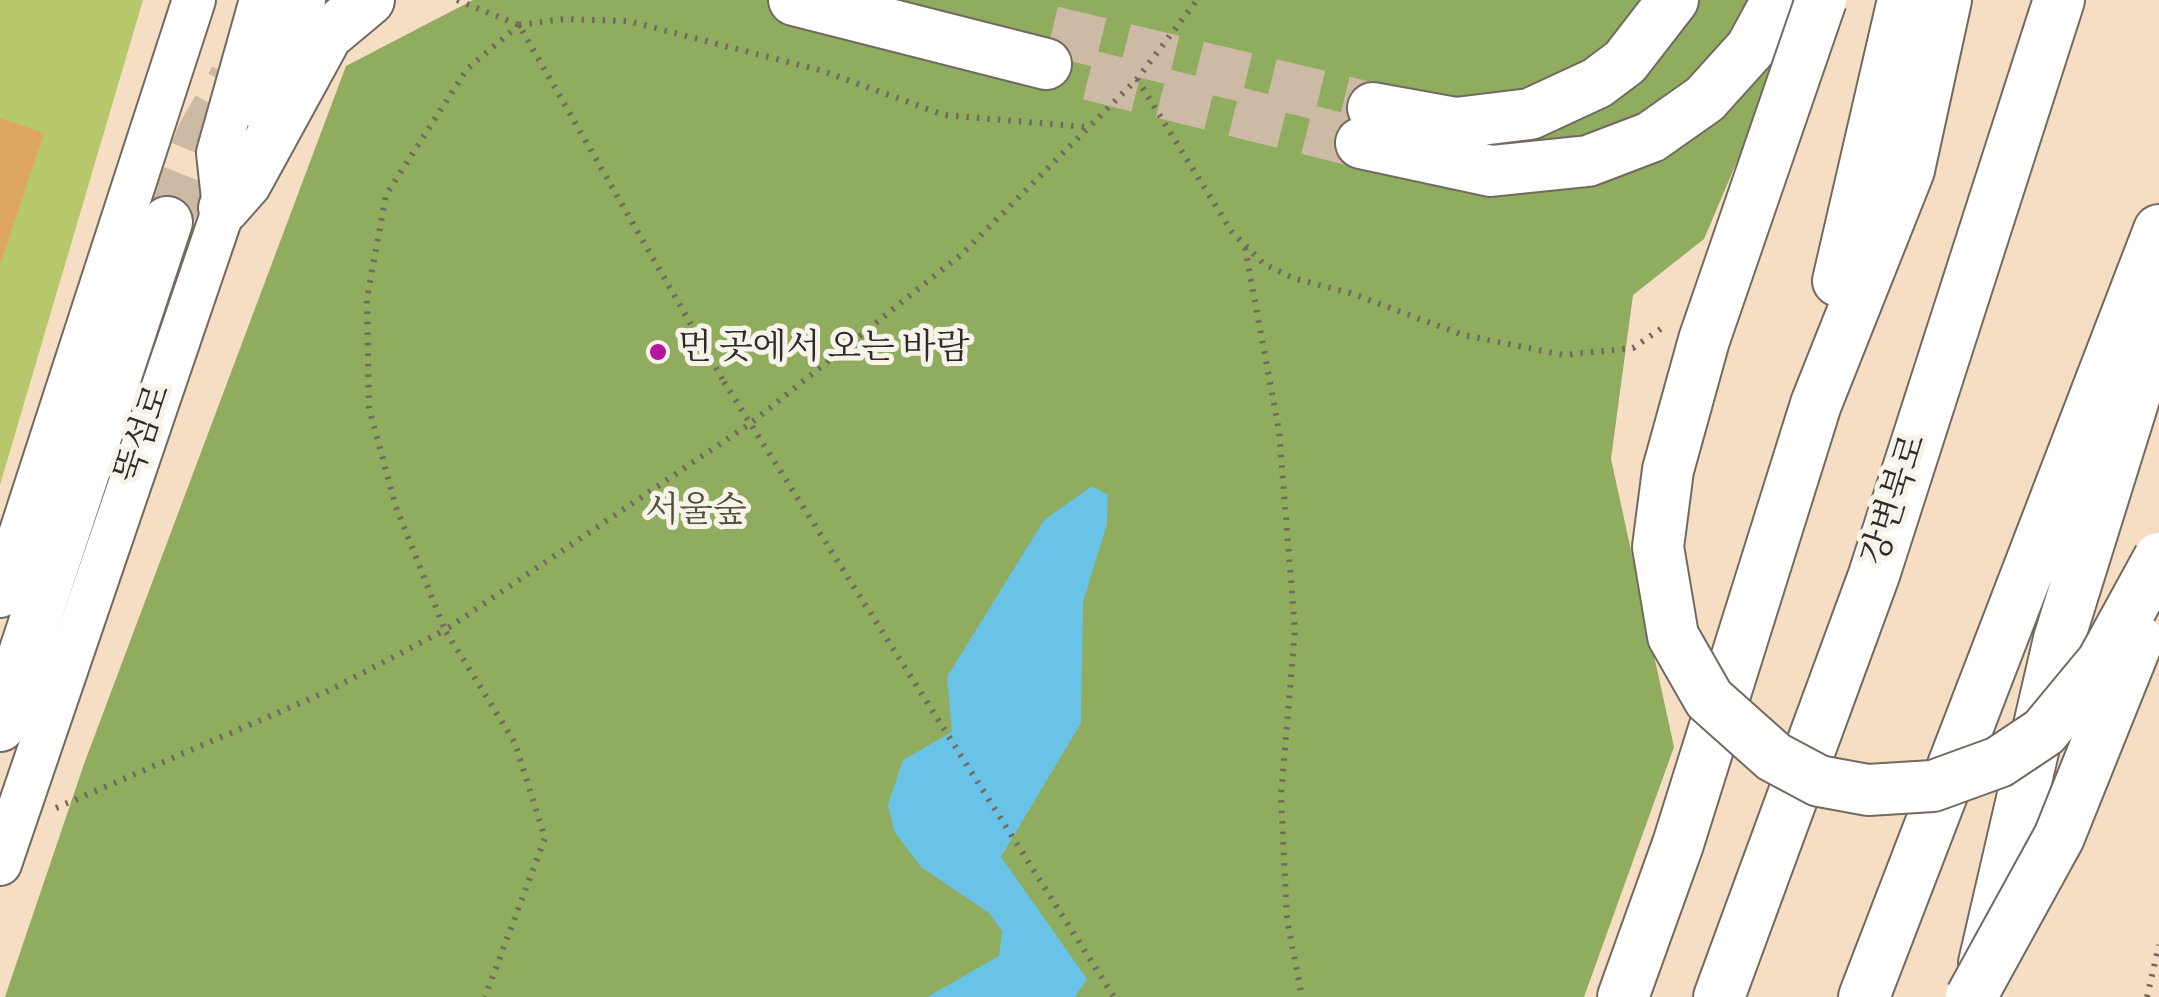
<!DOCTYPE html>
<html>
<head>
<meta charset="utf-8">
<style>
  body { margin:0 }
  canvas { display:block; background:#f5dec3 }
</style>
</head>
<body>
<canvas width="2159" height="997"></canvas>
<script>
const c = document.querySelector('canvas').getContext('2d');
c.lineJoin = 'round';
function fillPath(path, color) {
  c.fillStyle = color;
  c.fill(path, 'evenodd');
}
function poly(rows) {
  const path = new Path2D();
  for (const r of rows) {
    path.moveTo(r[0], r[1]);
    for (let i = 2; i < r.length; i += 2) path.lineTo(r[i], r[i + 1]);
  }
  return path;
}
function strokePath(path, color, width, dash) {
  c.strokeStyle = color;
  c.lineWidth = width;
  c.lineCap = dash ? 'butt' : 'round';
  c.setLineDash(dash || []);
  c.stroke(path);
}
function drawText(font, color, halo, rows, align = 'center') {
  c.font = font + ' Vollkorn,"Noto Serif KR",serif';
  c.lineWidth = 10;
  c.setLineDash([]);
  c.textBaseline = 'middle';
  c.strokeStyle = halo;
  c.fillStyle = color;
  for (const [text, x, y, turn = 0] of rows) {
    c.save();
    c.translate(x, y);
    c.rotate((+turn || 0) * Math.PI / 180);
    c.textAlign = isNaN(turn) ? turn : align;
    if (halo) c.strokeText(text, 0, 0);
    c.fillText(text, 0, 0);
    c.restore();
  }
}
fillPath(poly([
  [0,0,143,0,0,485]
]), '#b6c86b');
fillPath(poly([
  [473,0,1787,0,1766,93,1704,239,1633,295,1611,459,1674,747,1584,997,5,997,84,764,346,66]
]), '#90ac5f');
fillPath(poly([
  [1092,486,1108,495,1107,524,1083,602,1081,723,1001,857,1087,979,1075,997,927,997,999,956,1002,931,989,913,921,867,894,831,888,805,903,760,952,732,947,677,1044,520]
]), '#68c3e6');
fillPath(poly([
  [0,118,44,133,1,262,0,262]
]), '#dea564');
strokePath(poly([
  [1052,31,1373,108],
  [1089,75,1361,143],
  [167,222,203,132,234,79]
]), '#cdbaa5', 50, [50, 25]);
const major = poly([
  [267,116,304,0],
  [0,596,194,0],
  [0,864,224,208,218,153,261,0]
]);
const highway = poly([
  [794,0,1046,64],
  [1373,108,1456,123,1530,114,1597,83,1625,62,1673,0],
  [1361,143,1491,171,1588,161,1651,137,1705,99,1751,48,1777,0],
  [224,208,246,183,327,35,369,0],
  [1838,281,1903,0],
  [0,726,167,222],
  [1984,963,2059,639,2157,325,2158,291],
  [1623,997,1678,844,1816,404,1909,170,1946,0],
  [1719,997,1874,575,2059,0],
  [1864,997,2159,230]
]);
strokePath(major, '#726a60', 46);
strokePath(highway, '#726a60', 54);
strokePath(poly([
  [457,0,519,25,724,382],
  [519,25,467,69,386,195,367,298,369,408,396,507,445,630,751,423,963,253,1137,79,1197,0],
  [519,25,564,19,628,21,823,71,944,115,1086,127],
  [1137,79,1232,232,1264,264,1293,278,1350,293,1463,335,1564,355,1633,348,1665,326],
  [1245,248,1279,431,1295,630,1281,796,1287,920,1302,997],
  [56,808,326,692,445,630,515,743,545,838,485,997],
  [2147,997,2159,945]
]), '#726a60', 6, [2.5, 8]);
strokePath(major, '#fff', 42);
strokePath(highway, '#fff', 50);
const highwayBridge = poly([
  [1821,0,1704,340,1668,470,1658,547,1673,636,1709,699,1774,757,1819,781,1868,790,1933,786,1999,762,2044,732,2102,662,2159,558],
  [1971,997,2059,837,2138,640]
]);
strokePath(highwayBridge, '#726a60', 54, []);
strokePath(poly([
  [724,382,1114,997]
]), '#726a60', 6, [2.5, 8]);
strokePath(highwayBridge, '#fff', 50);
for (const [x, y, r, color] of [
  [658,352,10,"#b5179e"]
]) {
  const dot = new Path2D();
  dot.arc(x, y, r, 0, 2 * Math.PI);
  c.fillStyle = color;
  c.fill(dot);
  strokePath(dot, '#f7f3e8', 4);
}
drawText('35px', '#2b2b2b', '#f7f3e8', [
  ["먼 곳에서 오는 바람",678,352]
], 'left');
drawText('35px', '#2b2b2b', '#f7f3e8', [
  ["뚝섬로",147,435,-71],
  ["강변북로",1898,501,-72]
]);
drawText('35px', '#4e523b', '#f7f3e8', [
  ["서울숲",696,515]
]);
</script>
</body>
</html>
